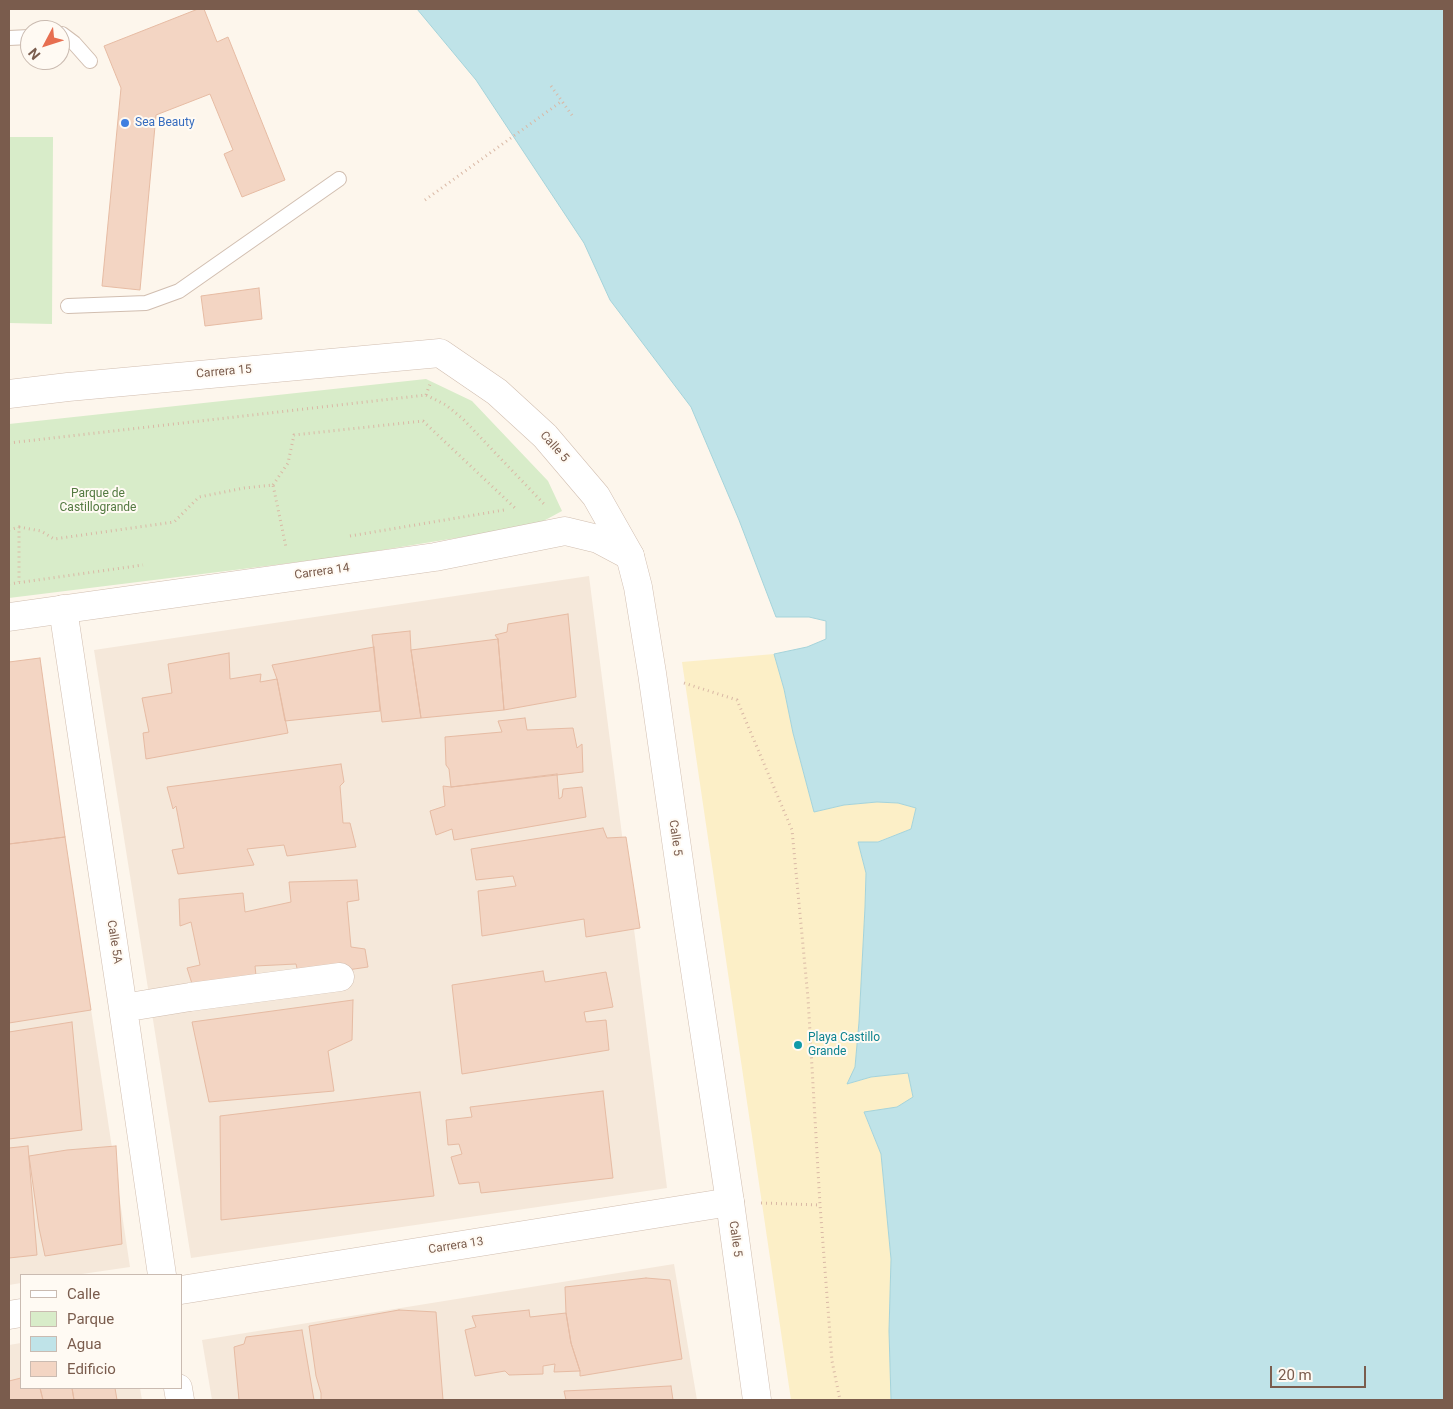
<!DOCTYPE html>
<html>
<head>
<meta charset="utf-8">
<style>
  body { margin:0 }
  #map { position:relative; width:1453px; height:1409px; overflow:hidden; background:#fdf6ec; font-family:Roboto,sans-serif }
  canvas { display:block }
  .frame { position:absolute; inset:0; border:10px solid #7a5c4d; pointer-events:none }
  .legend { position:absolute; left:20px; top:1274px; width:162px; height:115px; box-sizing:border-box; background:#fffaf3; border:1px solid #cabbb1; margin:0; padding:6px 9px; list-style:none; font-size:15px; color:#7a5c4d }
  .legend li { display:flex; align-items:center; gap:10px; height:25px }
  .legend b { width:25px; border:1px solid #cabbb1 }
  .north { position:absolute; left:20px; top:20px; width:50px; height:50px; box-sizing:border-box; background:#fffaf3; border:1px solid #cabbb1; border-radius:50%; rotate:230deg; font-size:14px; font-weight:700; line-height:20px; text-align:center; color:#7a5c4d }
  .north::after { content:''; display:block; margin:auto; width:18px; height:22px; background:#e76f51; clip-path:polygon(50% 0,100% 100%,50% 72%,0 100%) }
  .scale { position:absolute; left:1270px; top:1366px; width:96px; height:22px; box-sizing:border-box; border:2px solid #7a5c4d; border-top:0; padding-left:6px; font-size:15px; line-height:18px; white-space:nowrap; color:#7a5c4d; -webkit-text-stroke:4px #fffaf3; paint-order:stroke }
</style>
</head>
<body>
<div id="map">
<canvas width="1453" height="1409"></canvas>
<div class="frame"></div>
<ul class="legend">
<li><b style="height:6px;background:#fff"></b>Calle</li>
<li><b style="height:14px;background:#d8ecc9"></b>Parque</li>
<li><b style="height:14px;background:#bfe3e8"></b>Agua</li>
<li><b style="height:14px;background:#f3d5c3"></b>Edificio</li>
</ul>
<div class="north">N</div>
<div class="scale">20 m</div>
</div>
<script>
const c = document.querySelector('canvas').getContext('2d');
c.lineJoin = 'round';
function fillPath(path, color) {
  c.fillStyle = color;
  c.fill(path, 'evenodd');
}
function poly(rows) {
  const path = new Path2D();
  for (const r of rows) {
    path.moveTo(r[0], r[1]);
    for (let i = 2; i < r.length; i += 2) path.lineTo(r[i], r[i + 1]);
  }
  return path;
}
function strokePath(path, color, width, dash) {
  c.strokeStyle = color;
  c.lineWidth = width;
  c.lineCap = dash ? 'butt' : 'round';
  c.setLineDash(dash || []);
  c.stroke(path);
}
function drawText(font, color, halo, rows, align = 'center') {
  c.font = font + ' Roboto,sans-serif';
  c.lineWidth = 4;
  c.setLineDash([]);
  c.textBaseline = 'middle';
  c.strokeStyle = halo;
  c.fillStyle = color;
  for (const [text, x, y, turn = 0] of rows) {
    c.save();
    c.translate(x, y);
    c.rotate((+turn || 0) * Math.PI / 180);
    c.textAlign = isNaN(turn) ? turn : align;
    if (halo) c.strokeText(text, 0, 0);
    c.fillText(text, 0, 0);
    c.restore();
  }
}
fillPath(poly([
  [589,576,667,1188,191,1258,94,650],
  [40,658,65,837,130,1267,75,1275,21,1275,21,1283,9,1285,9,662],
  [674,1264,697,1400,212,1400,202,1340],
  [21,1343,21,1388,140,1388,142,1400,9,1400,9,1345]
]), '#f5e8da');
fillPath(poly([
  [9,137,53,137,52,324,9,323],
  [426,379,472,401,548,481,562,511,536,525,339,557,9,598,9,424]
]), '#d8ecc9');
fillPath(poly([
  [774,654,784,689,793,733,814,812,844,805,877,802,898,803,916,808,911,829,877,842,858,842,866,873,865,907,859,1022,855,1068,848,1084,871,1077,908,1073,913,1098,897,1107,864,1113,881,1154,891,1259,889,1331,891,1400,791,1400,682,662]
]), '#fcefc7');
const water = poly([
  [417,9,1444,9,1444,1400,891,1400,889,1331,891,1259,881,1154,864,1112,897,1107,913,1097,908,1073,871,1077,847,1084,855,1067,859,1022,865,907,866,873,858,842,878,842,911,829,916,808,898,803,877,802,844,805,814,812,793,733,784,689,774,654,807,647,826,639,826,621,809,617,776,617,739,520,691,407,610,300,584,243,476,80,417,9]
]);
fillPath(water, '#bfe3e8');
strokePath(water, '#a5d3da', 1);
const building = poly([
  [198,9,204,9,217,42,228,37,285,180,242,197,224,154,233,150,210,94,156,115,140,290,102,286,121,88,104,46,198,9],
  [259,288,262,319,205,326,201,296,259,288],
  [568,614,576,697,504,710,498,639,495,635,507,632,508,624,568,614],
  [410,631,411,650,421,718,382,722,372,635,410,631],
  [498,639,504,710,421,718,411,650,498,639],
  [374,647,380,711,285,721,277,679,272,665,374,647],
  [229,653,230,679,261,674,260,682,277,679,288,733,146,759,143,733,149,732,142,698,172,693,168,664,229,653],
  [40,658,65,837,9,844,9,662,40,658],
  [525,718,527,730,573,728,577,748,582,744,583,772,451,787,449,769,446,765,445,737,502,732,498,721,525,718],
  [341,764,344,782,340,786,343,823,350,823,356,847,287,856,284,845,247,849,254,865,178,874,172,850,184,848,176,806,173,809,167,787,341,764],
  [557,774,559,799,562,797,563,789,582,787,586,817,454,840,452,829,436,835,430,811,445,806,443,786,451,787,557,774],
  [603,828,607,838,626,837,640,928,586,937,584,919,482,936,478,891,516,886,513,876,476,880,471,849,603,828],
  [65,837,91,1010,9,1023,9,844,65,837],
  [357,880,359,900,347,902,351,947,365,949,368,967,299,977,296,964,255,966,257,985,194,990,187,968,200,965,191,922,180,926,179,899,243,893,245,912,291,902,289,882,357,880],
  [543,971,545,982,606,972,613,1007,584,1012,586,1022,606,1020,609,1050,462,1074,452,985,543,971],
  [353,1000,352,1040,328,1051,334,1091,209,1102,192,1022,353,1000],
  [72,1022,82,1130,9,1139,9,1032,72,1022],
  [603,1091,613,1178,481,1193,479,1182,459,1184,451,1157,462,1154,459,1144,448,1145,446,1120,472,1117,470,1107,603,1091],
  [420,1092,434,1196,221,1220,220,1116,420,1092],
  [28,1146,37,1255,9,1258,9,1148,28,1146],
  [116,1146,122,1244,45,1256,39,1228,29,1156,67,1150,116,1146],
  [646,1278,670,1280,682,1359,580,1376,580,1371,571,1343,566,1313,565,1287,646,1278],
  [399,1310,436,1312,443,1400,321,1400,321,1393,316,1376,309,1326,399,1310],
  [529,1310,530,1317,566,1313,571,1343,580,1371,554,1372,555,1364,543,1366,543,1374,509,1375,505,1371,475,1376,465,1330,476,1327,472,1316,529,1310],
  [302,1330,314,1400,239,1400,234,1347,244,1344,246,1337,302,1330],
  [21,1378,21,1388,40,1388,43,1400,9,1400,9,1381,21,1378],
  [671,1386,673,1400,566,1400,564,1391,671,1386],
  [40,1388,72,1388,74,1400,43,1400,40,1388],
  [72,1388,115,1388,117,1400,74,1400,72,1388]
]);
fillPath(building, '#f3d5c3');
strokePath(building, '#e6bba3', 1);
const service = poly([
  [60,35,62,34,74,43,90,61],
  [9,38,30,37],
  [68,306,146,303,179,291,339,179]
]);
const minor = poly([
  [9,394,68,387,440,353,497,392,545,436,596,496,630,556],
  [63,609,123,1008,162,1275],
  [123,1008,190,997,340,977],
  [181,1290,730,1202],
  [9,1315,21,1313],
  [178,1388,180,1400]
]);
const tertiary = poly([
  [9,617,435,557,565,531,598,539,630,556,638,587,652,673,688,924,730,1202,757,1400]
]);
strokePath(service, '#d1beb0', 16);
strokePath(minor, '#d1beb0', 29);
strokePath(tertiary, '#d1beb0', 29);
strokePath(poly([
  [551,86,574,118],
  [425,200,562,101],
  [426,395,430,384],
  [9,443,426,395,446,405,463,419,544,504],
  [273,485,288,463,294,435,423,421,515,508],
  [19,527,41,531,54,539,174,522,199,497,244,488,273,485,286,547],
  [9,530,19,527,19,582],
  [350,536,504,510],
  [9,584,143,565],
  [684,683,737,700,792,830,808,998,820,1205,832,1361,840,1400],
  [761,1203,820,1205]
]), '#d9b8a5', 3, [1, 4]);
strokePath(service, '#fff', 14);
strokePath(minor, '#fff', 28);
strokePath(tertiary, '#fff', 28);
for (const [x, y, r, color] of [
  [125,123,5,"#3f7fe0"],
  [798,1045,5,"#0f9aa8"]
]) {
  const dot = new Path2D();
  dot.arc(x, y, r, 0, 2 * Math.PI);
  c.fillStyle = color;
  c.fill(dot);
  strokePath(dot, '#fffaf3', 2);
}
drawText('12px', '#366cbe', '#fffaf3', [
  ["Sea Beauty",135,123]
], 'left');
drawText('12px', '#7a5c4d', '#fffaf3', [
  ["Carrera 15",224,372,-5],
  ["Calle 5",554,447,48],
  ["Carrera 14",322,572,-8],
  ["Calle 5",675,838,82],
  ["Calle 5A",114,942,81],
  ["Calle 5",735,1239,82],
  ["Carrera 13",456,1246,-9]
]);
drawText('12px', '#537a41', '#fffaf3', [
  ["Parque de",98,494],
  ["Castillogrande",98,508]
]);
drawText('12px', '#0d838f', '#fffaf3', [
  ["Playa Castillo",808,1038],
  ["Grande",808,1052]
], 'left');
</script>
</body>
</html>
